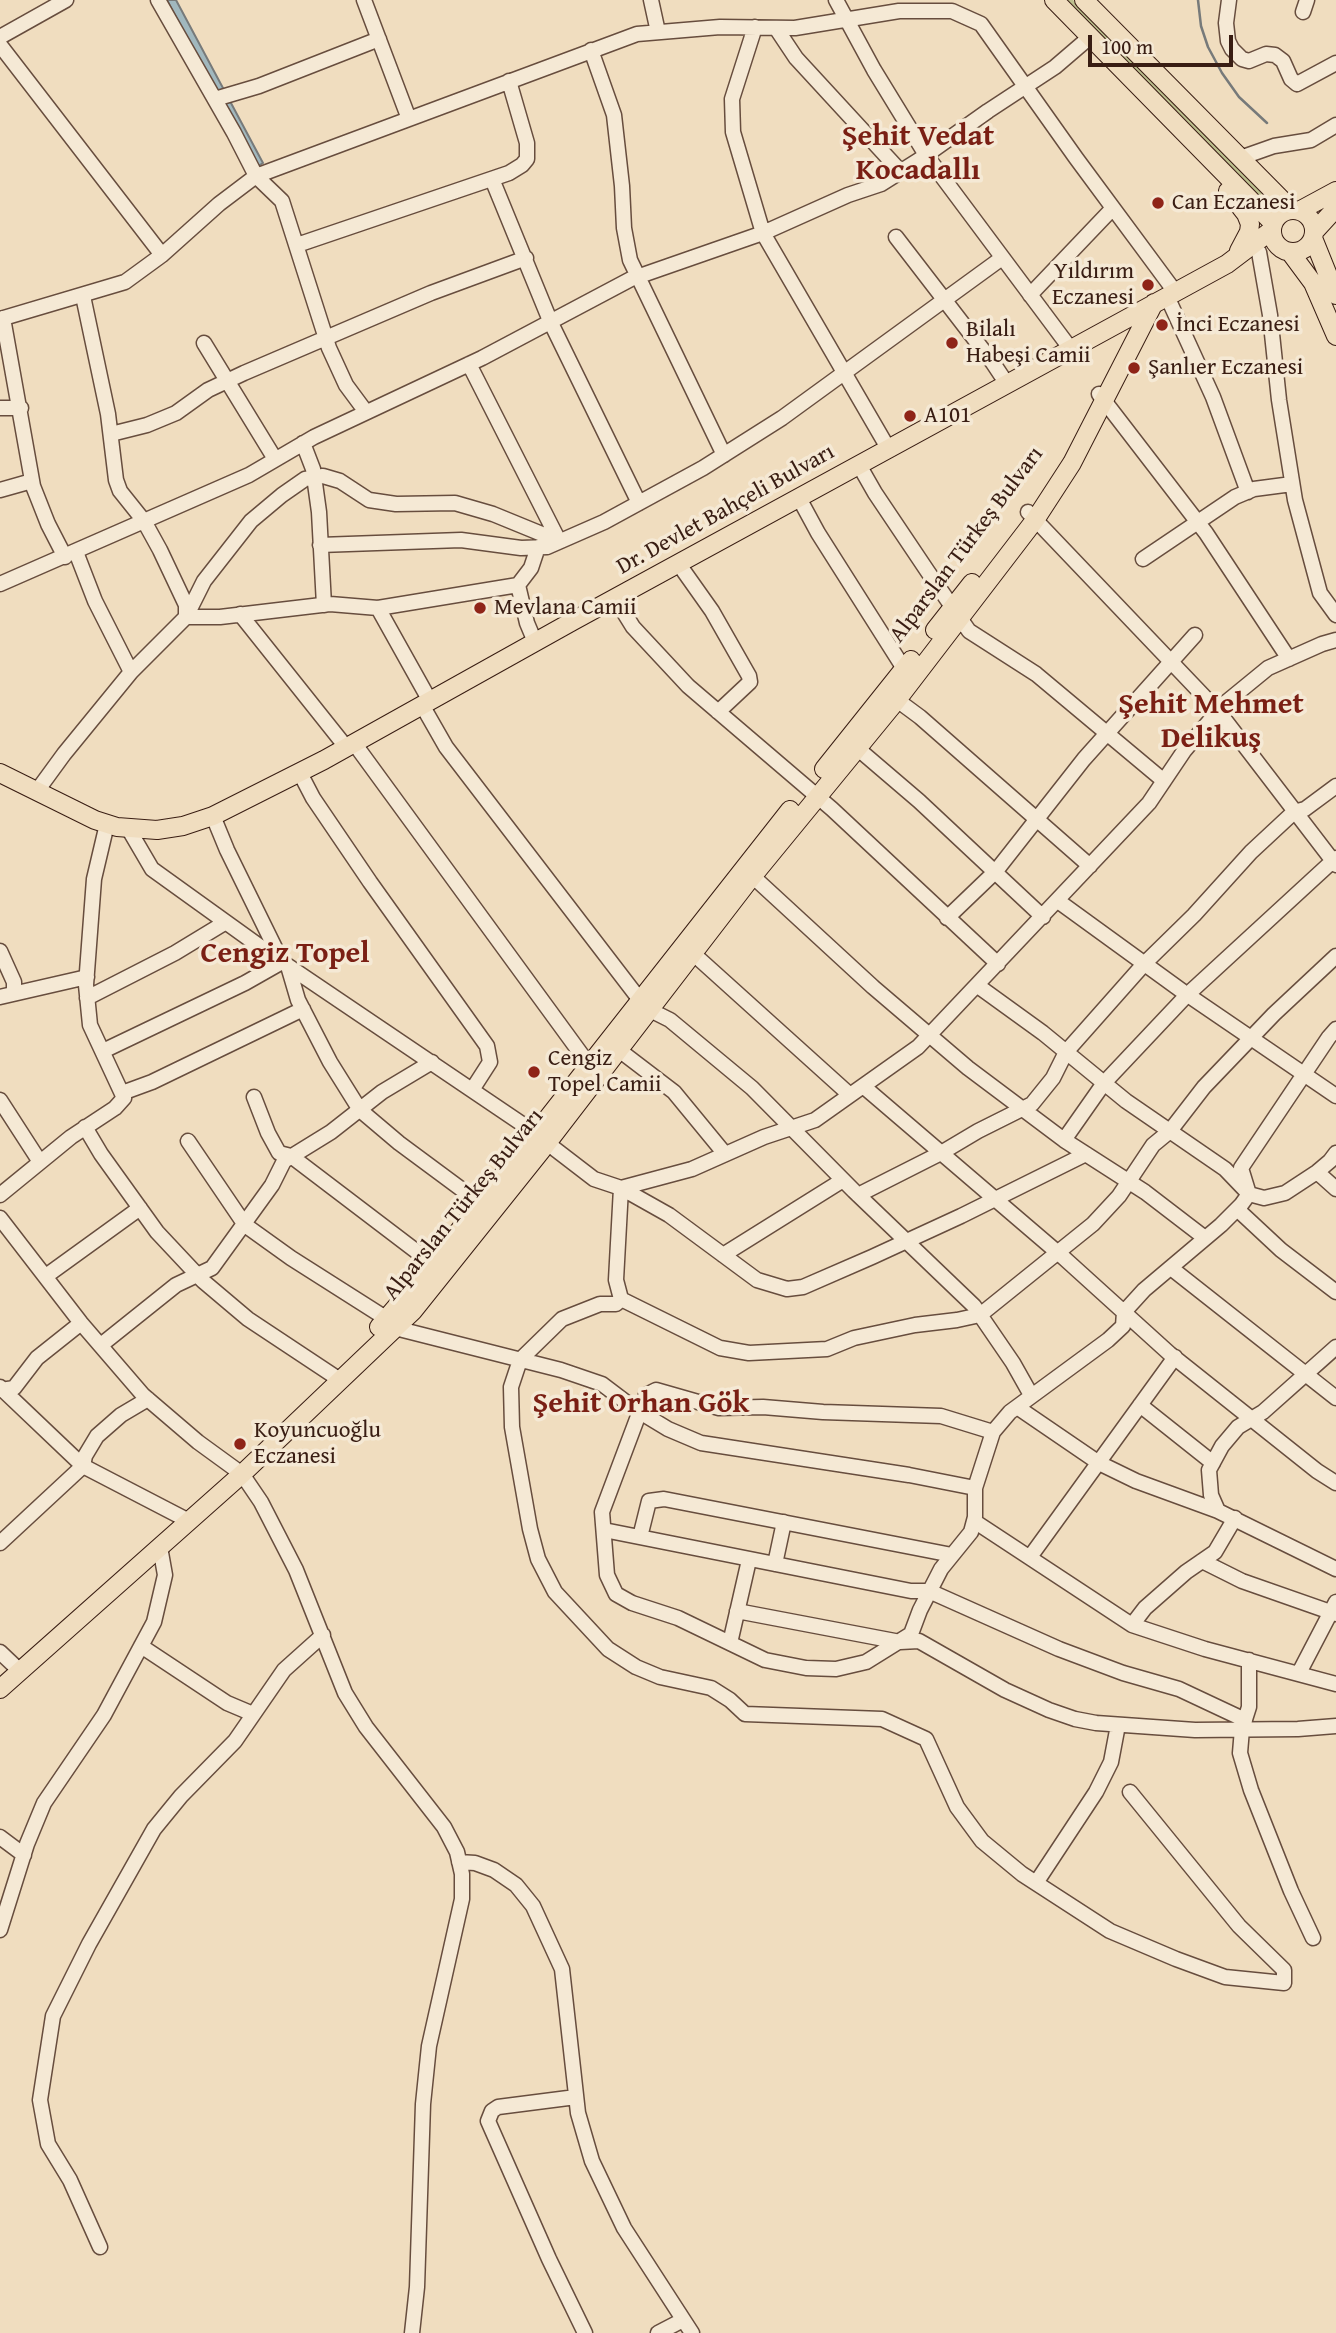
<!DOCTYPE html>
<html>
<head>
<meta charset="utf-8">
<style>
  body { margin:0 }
  #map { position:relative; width:1336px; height:2333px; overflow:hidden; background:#f0ddbf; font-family:"Gentium Book Plus",serif }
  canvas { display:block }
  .scale { position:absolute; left:1088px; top:35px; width:145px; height:32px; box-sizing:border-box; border:4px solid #391d13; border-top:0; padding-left:9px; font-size:21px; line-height:24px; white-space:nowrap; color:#391d13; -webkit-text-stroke:5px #f5e9d5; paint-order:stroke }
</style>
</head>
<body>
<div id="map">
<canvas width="1336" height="2333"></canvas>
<div class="scale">100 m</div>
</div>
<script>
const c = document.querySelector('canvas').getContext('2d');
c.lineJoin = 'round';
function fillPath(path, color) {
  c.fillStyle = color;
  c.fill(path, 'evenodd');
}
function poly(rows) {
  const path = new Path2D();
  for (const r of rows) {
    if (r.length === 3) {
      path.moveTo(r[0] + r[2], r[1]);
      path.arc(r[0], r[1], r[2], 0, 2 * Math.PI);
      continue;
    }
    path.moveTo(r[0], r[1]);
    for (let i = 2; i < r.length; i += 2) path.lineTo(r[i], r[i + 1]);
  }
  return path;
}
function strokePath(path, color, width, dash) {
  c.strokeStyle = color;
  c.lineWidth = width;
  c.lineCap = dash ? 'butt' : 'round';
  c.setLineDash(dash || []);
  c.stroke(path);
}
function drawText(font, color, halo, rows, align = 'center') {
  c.font = font + ' "Gentium Book Plus",serif';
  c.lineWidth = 7;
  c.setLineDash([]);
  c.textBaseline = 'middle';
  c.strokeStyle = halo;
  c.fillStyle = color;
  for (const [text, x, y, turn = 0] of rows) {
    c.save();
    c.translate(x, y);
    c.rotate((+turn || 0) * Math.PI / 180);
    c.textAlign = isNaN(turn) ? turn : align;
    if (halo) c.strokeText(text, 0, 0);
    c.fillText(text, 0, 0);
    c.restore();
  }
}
fillPath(poly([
  [1065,0,1073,0,1263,192,1259,197]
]), '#bdc08f');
const water = poly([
  [167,0,176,0,263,163,255,168,167,0]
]);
fillPath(water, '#a1b8be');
strokePath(water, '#777a7a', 2);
strokePath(poly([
  [1198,0,1201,26,1208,47,1222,73,1239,97,1267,123]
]), '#777a7a', 2.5);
const minor = poly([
  [158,0,234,133,256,176,282,201,329,348,346,385,366,412],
  [364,0,409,119],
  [651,0,658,32],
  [836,0,874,70,926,155,1070,348],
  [1229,0,1226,23,1228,41,1232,49,1242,59,1249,61,1266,54,1275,55,1283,61,1291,79,1297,84,1336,63],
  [1303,12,1307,0],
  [755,27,732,99,733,132,763,233,888,448],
  [776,28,796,58,901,172],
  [0,37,66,0],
  [0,45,162,255],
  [591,50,614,115,622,186,624,228,630,260,724,455],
  [215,99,259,86,379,39],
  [1240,158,1274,146,1311,140,1336,125],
  [492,179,551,323,639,503],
  [896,237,993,363,1007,384],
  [297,245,509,173,522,165,527,159,527,143,509,81],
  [1259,252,1270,315,1279,400,1295,500,1320,593,1336,615],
  [1030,295,1113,208],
  [83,296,108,414,116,480,120,491,144,521,160,550,186,605,186,616],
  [1171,305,1213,397,1248,492],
  [3,318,33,486,48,524,65,557],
  [0,319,125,282,162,255,219,204,256,176,637,34,720,27,795,28,899,11,952,11,981,24,1076,158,1170,285],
  [204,343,275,459],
  [469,364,559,541],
  [1099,394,1206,533,1289,659],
  [0,408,21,408],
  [111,434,147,425,176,413,208,390,244,373,431,293,526,258],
  [303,443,313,469,319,512,324,605],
  [859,465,875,493,928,572,969,631,1036,674,1164,781],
  [0,490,32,481],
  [799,498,818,533,908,675],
  [1028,512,1218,711,1336,865],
  [320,545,461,540,521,548,547,547,604,522,703,468,782,418,1002,258],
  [76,552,95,601,131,672],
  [1143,559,1235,497,1254,489,1292,484],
  [678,563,712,611,749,676,750,682,718,712],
  [0,584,249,475,314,437,482,358,631,279,763,233,848,195,881,184,919,160,988,111,1055,67,1090,37],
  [615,598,633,627,688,686,832,809,998,964],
  [378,608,430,701],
  [240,614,346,747],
  [186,617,220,617,330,604,378,608,518,585],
  [535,642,527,623,518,585,531,568,538,547],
  [897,700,920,717,1090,866],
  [422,705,446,747,640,1000,650,1010,670,1020,752,1088,854,1191,974,1306,1013,1363,1031,1395],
  [354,743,595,1073],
  [857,748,919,801,1043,917],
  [300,773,313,798,370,882,487,1046,490,1062,472,1090],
  [37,791,64,754,131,672,186,617,204,581,251,521,282,495,305,479,323,476,340,481,369,500,396,504,455,503,493,514,559,541],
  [128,828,152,869,266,951,525,1126,594,1179,621,1188,692,1169,764,1137,815,1120,918,1047,1149,803,1184,751,1224,704,1268,668,1322,644,1336,640],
  [747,871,873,987,968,1068,1064,1140,1145,1192,1205,1238],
  [1058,901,1182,991,1336,1096],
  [947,918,996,871,1084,759,1195,635],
  [687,948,850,1095],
  [0,951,14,982,14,993],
  [288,966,298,1000,330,1062,360,1110,399,1143,480,1203],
  [978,986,1043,1033,1126,1101,1225,1169,1249,1194,1264,1198,1285,1193,1317,1172,1330,1161,1336,1153],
  [0,997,87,977],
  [87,998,175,953,226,922],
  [619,1050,674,1092,725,1154],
  [103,1051,245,983,282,962,227,850,213,816],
  [863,1086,1064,1258,1170,1354,1317,1471,1336,1483],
  [122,1093,152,1082,303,1009],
  [254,1097,268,1133,279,1153,291,1156,433,1264],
  [0,1100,40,1162],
  [85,1127,101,1154,157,1232,203,1281,248,1319,340,1380],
  [1064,1140,1104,1083,1187,995,1336,858],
  [188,1141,245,1225,291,1258,387,1319],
  [1086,1154,961,1216,872,1257,803,1287,787,1289,757,1280,669,1215,621,1188,616,1280,621,1299,616,1304,600,1304,562,1319,520,1360,511,1387,512,1427,530,1529,538,1559,555,1592,608,1649,636,1667,660,1677,711,1688,730,1700,745,1714,882,1719,926,1739,957,1807,982,1841,1022,1874,1110,1931,1176,1959,1225,1977,1284,1983,1284,1970,1239,1926,1130,1792],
  [1317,1172,1336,1189],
  [0,1195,71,1137,115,1108,124,1098,90,1025,86,985,94,879,107,824],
  [858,1195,941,1153,978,1131,1032,1104,1053,1078,1066,1052,1144,964,1194,915,1251,852,1294,812,1305,809,1336,786],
  [1237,1209,1281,1250,1336,1292],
  [0,1218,81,1323,143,1395,198,1442,242,1474,261,1502,296,1570,345,1693,366,1727,444,1827,457,1852,462,1874,462,1899,429,2046,423,2104,417,2287,412,2333],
  [723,1255,843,1180],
  [1171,1268,1336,1398],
  [46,1276,140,1208],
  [621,1299,720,1348,749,1353,827,1349,854,1338,915,1325,957,1320,980,1315,1093,1224,1119,1196,1153,1145,1170,1131,1204,1087,1274,1014,1336,956],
  [395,1328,561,1370,602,1384,635,1409,668,1429,701,1443,909,1475,975,1488],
  [101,1345,176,1285,212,1268,272,1185,284,1161,331,1132,382,1092,432,1062],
  [1336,1347,1263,1412,1238,1427,1222,1446,1209,1470,1211,1495,1218,1511,1336,1569],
  [0,1387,83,1466,189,1521],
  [0,1390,14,1388,37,1358,81,1323],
  [1140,1405,1213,1463],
  [1017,1407,1099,1463,1136,1481,1218,1511],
  [993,1432,941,1416,823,1412,763,1407,719,1408,656,1390,646,1395,602,1512,607,1575,616,1594,632,1603,678,1618,765,1660,806,1668,836,1669,866,1662,911,1634,920,1610,941,1569,971,1532,975,1517,975,1488,993,1432,1010,1412,1108,1340,1123,1326,1124,1312,1144,1290,1221,1225,1241,1205,1249,1194,1241,1168,1329,1037,1336,1029],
  [974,1521,1132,1625,1205,1649,1336,1684],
  [604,1530,911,1591,929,1591,1059,1649,1123,1673,1179,1689,1245,1720],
  [640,1537,649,1501,664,1499,952,1555],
  [0,1543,83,1466,85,1456,97,1436,121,1415,148,1399],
  [1030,1557,1175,1357],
  [1202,1561,1242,1581,1336,1614],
  [775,1564,784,1522],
  [737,1611,900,1642,919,1641,1005,1690,1049,1710,1075,1719,1096,1723,1195,1730,1298,1729,1336,1726],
  [1132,1625,1145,1608,1186,1572,1215,1552,1235,1518],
  [730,1643,749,1560],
  [141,1646,227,1703,253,1714],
  [0,1652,20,1671],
  [1249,1660,1249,1707,1242,1729,1240,1753,1251,1790,1291,1891,1313,1938],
  [1299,1673,1336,1602],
  [0,1837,24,1855],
  [459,1862,475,1863,494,1870,516,1885,533,1906,562,1969,578,2113,592,2161,624,2228,692,2333],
  [1036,1883,1096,1792,1111,1762,1118,1725],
  [0,1930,27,1844,44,1803,104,1715,154,1622,165,1575,160,1547],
  [576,2097,498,2107,492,2111,488,2121,549,2259,585,2333],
  [100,2247,70,2180,48,2144,40,2100,53,2016,89,1944,154,1829,181,1796,235,1741,284,1670,323,1635],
  [658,2333,683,2320]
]);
const major = poly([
  [1054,0,1273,223],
  [1084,0,1292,210],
  [1228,191,1246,214,1250,224,1249,232,1239,251],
  [1293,231,21],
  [1299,211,1336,191],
  [1314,232,1336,208],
  [1313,238,1336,295],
  [1290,252,1313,283,1336,336],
  [935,630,972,583],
  [824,769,911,660],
  [0,773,95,820,117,827,157,830,183,826,213,816,324,760,573,621,1227,264,1272,230],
  [379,1327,433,1264,790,810],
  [0,1689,242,1474,413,1311,541,1151,747,883,897,700,1035,520,1072,463,1154,303]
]);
strokePath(minor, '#674d3e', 17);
strokePath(major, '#391d13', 20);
strokePath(minor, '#f5e9d5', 14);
strokePath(major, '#f0ddbf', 18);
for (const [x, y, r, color] of [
  [1158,203,7,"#8f2418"],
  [1148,285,7,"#8f2418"],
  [1162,325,7,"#8f2418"],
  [952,343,7,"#8f2418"],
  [1134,368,7,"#8f2418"],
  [910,416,7,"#8f2418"],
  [480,608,7,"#8f2418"],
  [534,1072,7,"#8f2418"],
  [240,1444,7,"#8f2418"]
]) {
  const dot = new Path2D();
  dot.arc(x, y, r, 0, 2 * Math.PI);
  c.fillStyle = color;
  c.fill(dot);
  strokePath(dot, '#f5e9d5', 2.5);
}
drawText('23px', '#391d13', '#f5e9d5', [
  ["Can Eczanesi",1172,203],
  ["Yıldırım",1134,272,"right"],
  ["Eczanesi",1134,298,"right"],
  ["İnci Eczanesi",1176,325],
  ["Bilalı",966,330],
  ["Habeşi Camii",966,356],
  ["Şanlıer Eczanesi",1148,368],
  ["A101",924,416],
  ["Mevlana Camii",494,608],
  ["Cengiz",548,1059],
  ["Topel Camii",548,1085],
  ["Koyuncuoğlu",254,1431],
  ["Eczanesi",254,1457]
], 'left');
drawText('23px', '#391d13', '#f5e9d5', [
  ["Dr. Devlet Bahçeli Bulvarı",726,510,-29],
  ["Alparslan Türkeş Bulvarı",967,545,-53],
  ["Alparslan Türkeş Bulvarı",464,1205,-51]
]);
drawText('bold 30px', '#7a1f14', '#f5e9d5', [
  ["Şehit Vedat",918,137],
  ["Kocadallı",918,171],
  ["Şehit Mehmet",1211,705],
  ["Delikuş",1211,739],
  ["Cengiz Topel",285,954],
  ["Şehit Orhan Gök",641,1404]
]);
</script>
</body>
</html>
